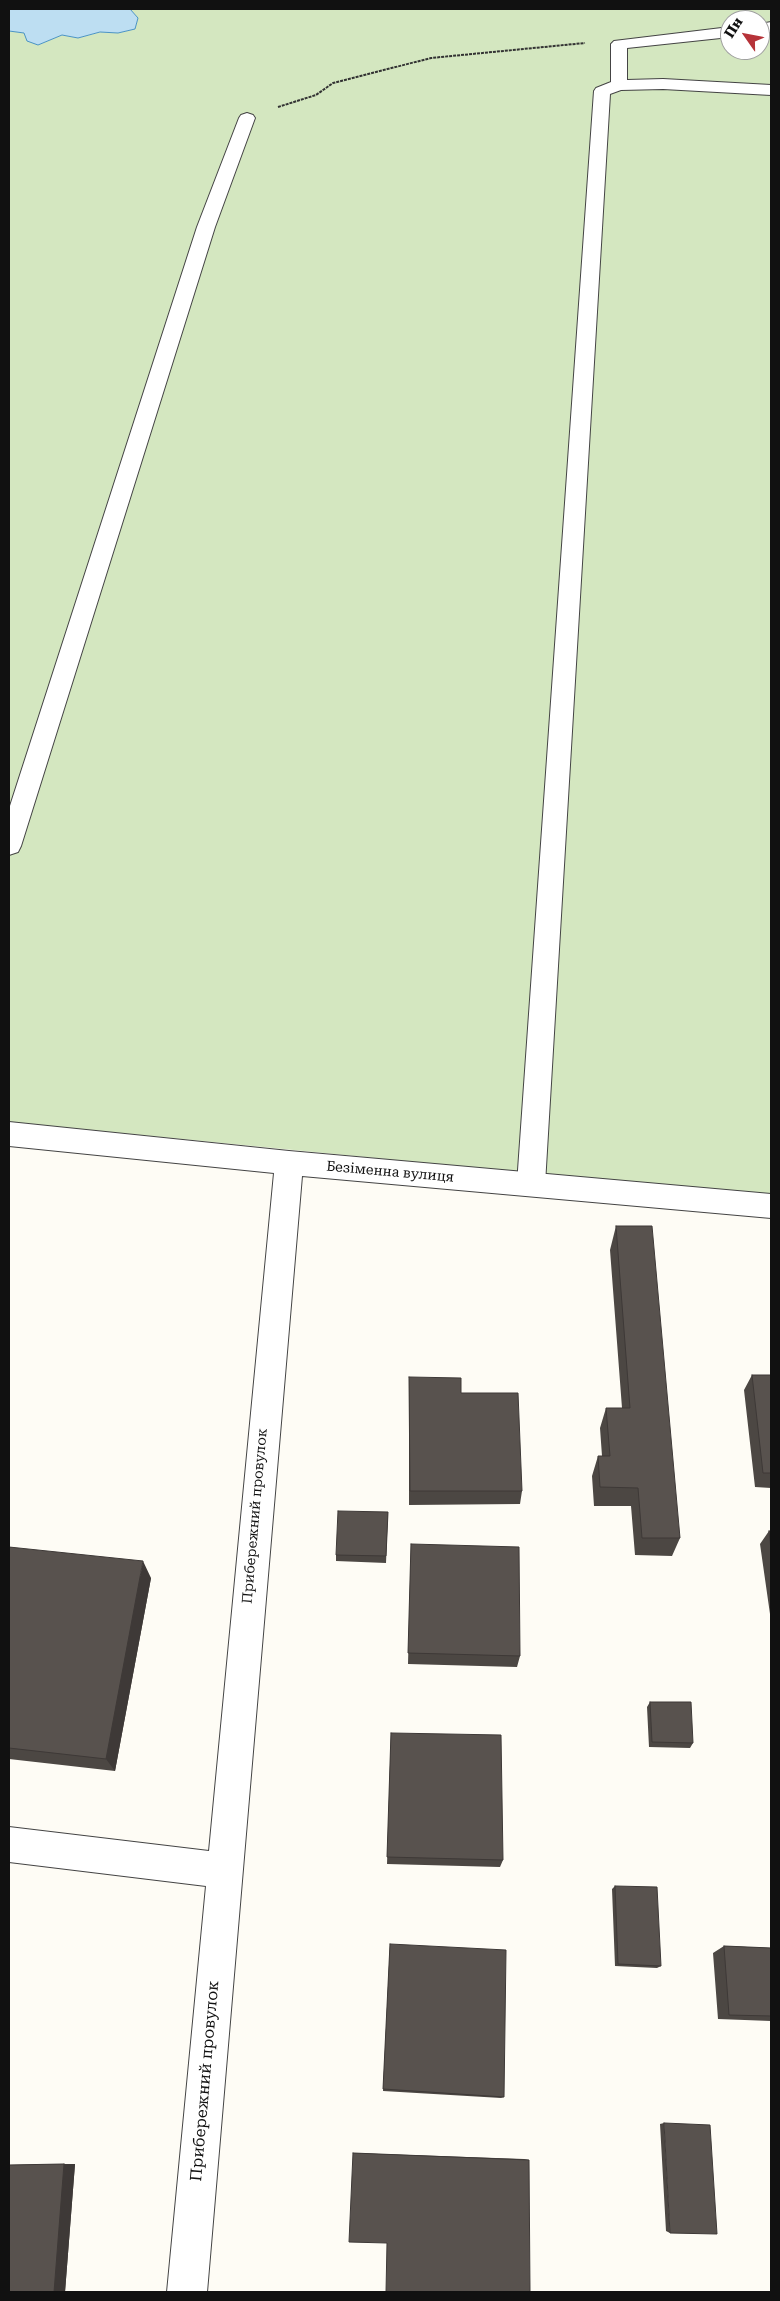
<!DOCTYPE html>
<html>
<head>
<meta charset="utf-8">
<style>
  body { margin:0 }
  #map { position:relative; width:780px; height:2301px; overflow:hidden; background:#fefcf5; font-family:"Roboto Serif",serif }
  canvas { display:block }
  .frame { position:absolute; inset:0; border:10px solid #111; pointer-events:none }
  .north { position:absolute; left:720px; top:10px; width:50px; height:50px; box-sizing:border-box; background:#fff; border:1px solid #a0a0a0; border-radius:50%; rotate:303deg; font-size:14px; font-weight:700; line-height:20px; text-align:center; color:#111 }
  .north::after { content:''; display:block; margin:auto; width:18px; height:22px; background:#b63339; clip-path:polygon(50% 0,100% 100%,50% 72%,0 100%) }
</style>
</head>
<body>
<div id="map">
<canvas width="780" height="2301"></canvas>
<div class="frame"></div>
<div class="north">Пн</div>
</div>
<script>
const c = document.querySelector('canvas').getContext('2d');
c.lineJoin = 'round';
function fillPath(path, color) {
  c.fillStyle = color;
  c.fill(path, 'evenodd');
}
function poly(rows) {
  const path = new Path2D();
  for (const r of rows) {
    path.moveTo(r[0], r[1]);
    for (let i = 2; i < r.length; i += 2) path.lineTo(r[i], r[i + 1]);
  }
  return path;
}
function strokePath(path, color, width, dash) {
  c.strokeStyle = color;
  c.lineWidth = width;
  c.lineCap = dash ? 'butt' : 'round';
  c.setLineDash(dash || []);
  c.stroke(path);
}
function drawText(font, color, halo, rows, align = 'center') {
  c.font = font + ' "Roboto Serif",serif';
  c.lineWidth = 5;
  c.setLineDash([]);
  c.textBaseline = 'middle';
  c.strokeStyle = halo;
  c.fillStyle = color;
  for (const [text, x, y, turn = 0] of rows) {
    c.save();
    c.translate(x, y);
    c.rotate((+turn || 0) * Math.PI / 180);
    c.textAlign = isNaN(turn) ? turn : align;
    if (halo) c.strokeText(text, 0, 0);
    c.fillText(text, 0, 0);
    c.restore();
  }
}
fillPath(poly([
  [130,9,771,9,771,1197,9,1122,9,31,24,33,38,45,62,35,78,38,101,32,118,33,135,29,138,18],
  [730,20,760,20,760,50,730,50]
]), '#d4e7c0');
const water = poly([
  [9,9,130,9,138,18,135,29,118,33,100,32,78,38,62,35,38,45,27,41,24,33,9,31,9,9]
]);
fillPath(water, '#bddef2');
strokePath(water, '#4a93c3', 1);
const lane = poly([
  [771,22,771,32,760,34,760,24,771,22],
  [730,27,730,37,627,48,627,80,663,79,771,85,771,95,663,89,621,90,610,94,545,1184,541,1192,531,1196,521,1192,517,1184,594,91,596,88,611,82,611,44,614,41,730,27],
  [247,113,253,115,255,118,215,227,21,846,18,852,9,855,9,809,197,227,239,118,241,115,247,113]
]);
const street = poly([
  [9,1122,289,1151,771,1194,771,1218,302,1176,207,2292,167,2292,206,1886,9,1862,9,1827,209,1851,274,1173,9,1146,9,1122]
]);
strokePath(lane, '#444', 2);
strokePath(street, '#444', 2);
strokePath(poly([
  [278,107,316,95,333,83,431,58,585,43]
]), '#333', 2, [3, 1]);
fillPath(lane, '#fff');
fillPath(street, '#fff');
fillPath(poly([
  [616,1226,680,1538,672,1556,635,1555,631,1506,594,1506,592,1476,598,1456,602,1456,600,1428,606,1408,622,1408,610,1250],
  [752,1375,771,1375,771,1488,755,1487,744,1390],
  [409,1377,461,1393,522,1491,520,1504,409,1505],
  [388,1512,386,1563,336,1561,336,1555],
  [769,1531,771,1531,771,1621,760,1544],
  [411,1544,520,1656,517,1667,408,1664],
  [9,1547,151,1578,115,1771,9,1759],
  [650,1702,693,1743,690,1748,649,1747,647,1707],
  [391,1733,503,1860,500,1867,387,1864],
  [615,1886,661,1966,657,1968,615,1966,612,1889],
  [390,1944,504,2097,501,2098,383,2091],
  [724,1946,771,1948,771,2021,718,2019,713,1953],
  [664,2123,670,2233,666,2231,660,2124],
  [353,2153,524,2159,529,2160,387,2243],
  [75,2164,65,2292,9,2292,9,2165]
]), '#4c4743');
fillPath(poly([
  [143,1561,151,1578,115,1771,106,1759],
  [64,2164,75,2164,65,2292,54,2292]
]), '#3e3937');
const building = poly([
  [616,1226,652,1226,680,1538,642,1538,638,1488,600,1487,598,1456,610,1456,606,1408,630,1408,616,1226],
  [752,1375,771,1375,771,1473,763,1473,752,1375],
  [409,1377,461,1378,461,1393,518,1393,522,1491,410,1491,409,1377],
  [338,1511,388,1512,386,1556,336,1555,338,1511],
  [769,1531,771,1531,771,1550,769,1531],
  [411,1544,519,1547,520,1656,408,1653,411,1544],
  [9,1547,143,1561,106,1759,9,1748,9,1547],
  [650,1702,691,1702,693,1743,652,1742,650,1702],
  [391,1733,501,1735,503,1860,387,1857,391,1733],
  [615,1886,657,1887,661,1966,618,1964,615,1886],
  [390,1944,506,1950,504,2097,383,2089,390,1944],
  [724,1946,771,1948,771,2016,729,2015,724,1946],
  [664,2123,710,2125,717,2234,670,2233,664,2123],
  [353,2153,529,2160,530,2292,386,2292,387,2243,349,2242,353,2153],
  [64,2164,54,2292,9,2292,9,2165,64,2164]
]);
fillPath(building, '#58524e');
strokePath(building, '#3e3937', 1);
drawText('14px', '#111', '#fff', [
  ["Безіменна вулиця",390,1172,5],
  ["Прибережний провулок",255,1516,-85]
]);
drawText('16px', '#111', '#fff', [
  ["Прибережний провулок",205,2081,-85]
]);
</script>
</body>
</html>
